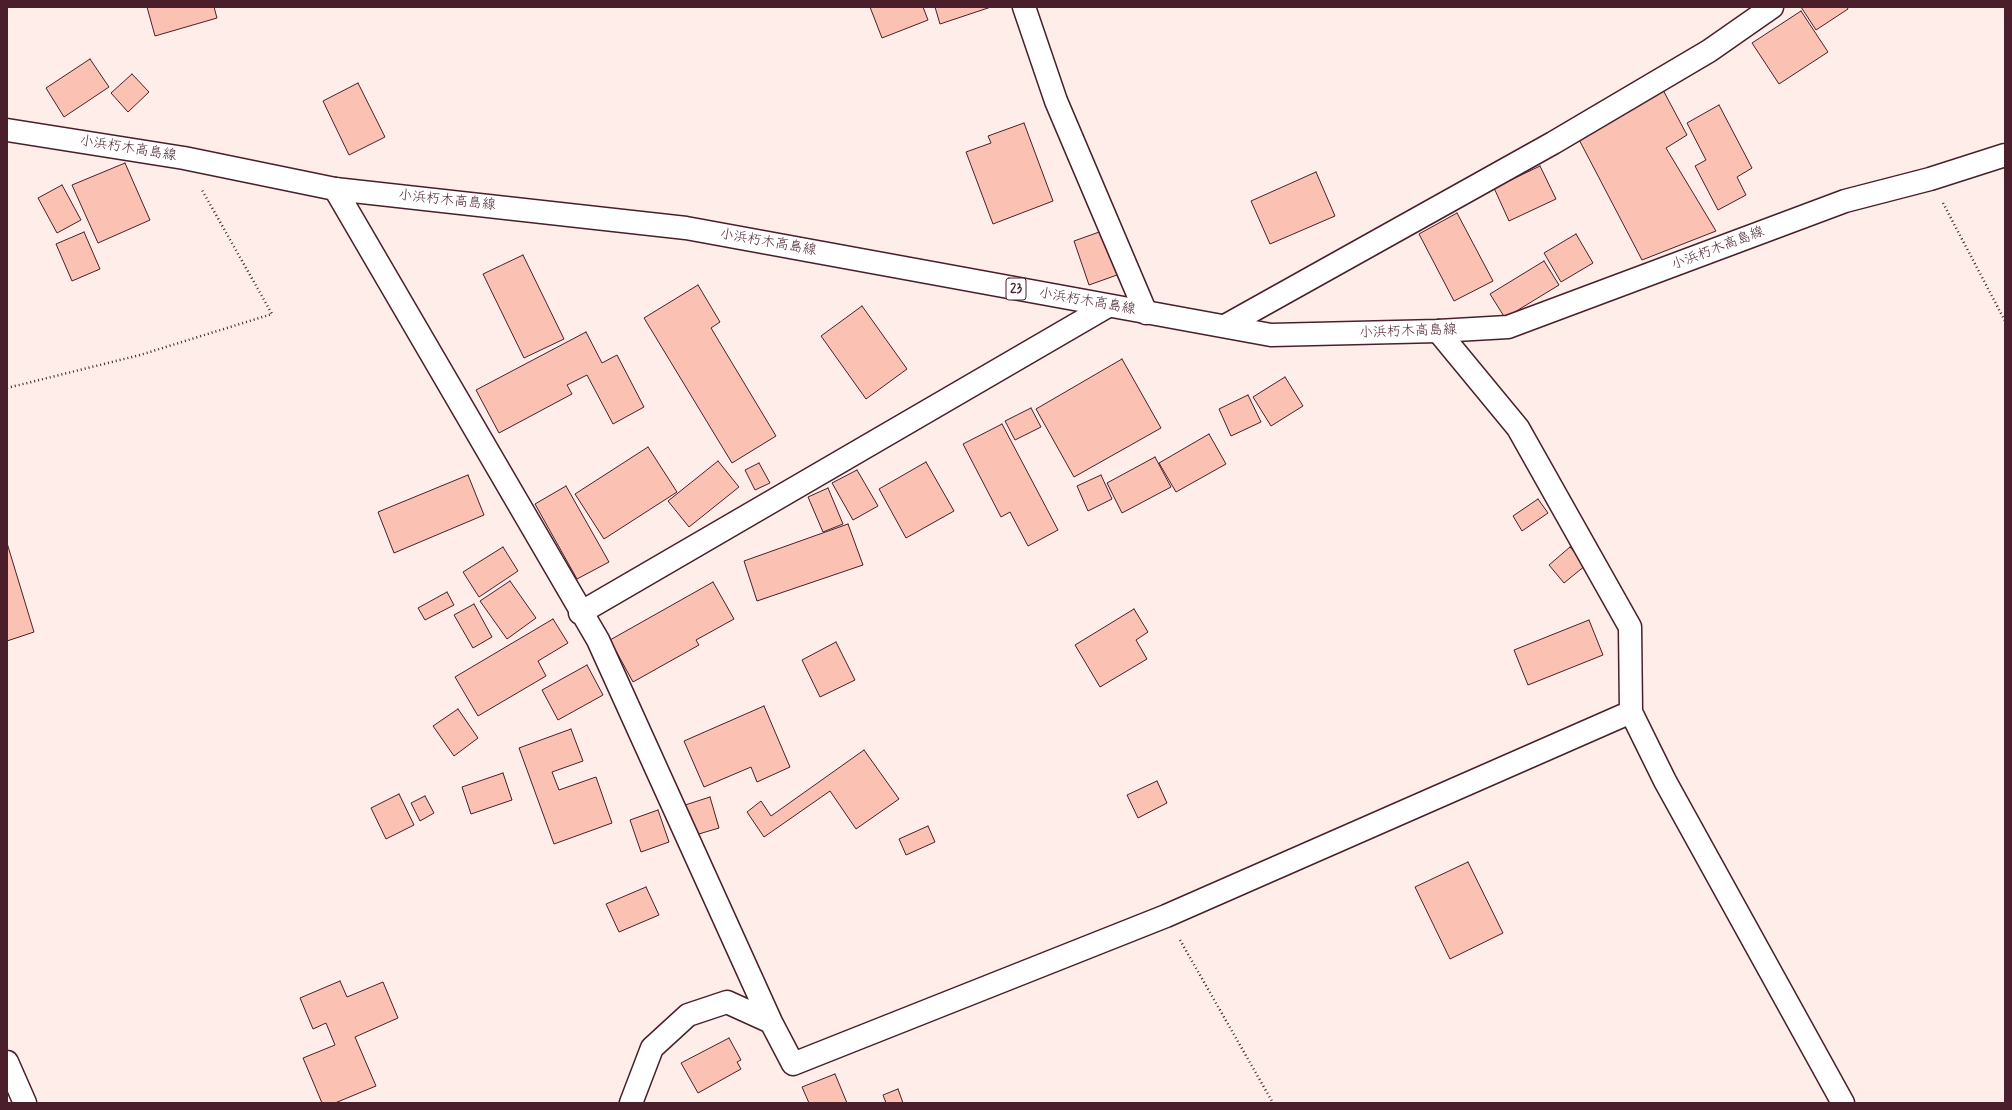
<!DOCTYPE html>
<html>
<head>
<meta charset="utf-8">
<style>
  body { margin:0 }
  #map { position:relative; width:2012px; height:1110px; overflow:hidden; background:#feede8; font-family:Mynerve,sans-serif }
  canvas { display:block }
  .frame { position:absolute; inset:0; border:8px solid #4a1f2b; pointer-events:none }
</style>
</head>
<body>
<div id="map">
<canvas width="2012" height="1110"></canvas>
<div class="frame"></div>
</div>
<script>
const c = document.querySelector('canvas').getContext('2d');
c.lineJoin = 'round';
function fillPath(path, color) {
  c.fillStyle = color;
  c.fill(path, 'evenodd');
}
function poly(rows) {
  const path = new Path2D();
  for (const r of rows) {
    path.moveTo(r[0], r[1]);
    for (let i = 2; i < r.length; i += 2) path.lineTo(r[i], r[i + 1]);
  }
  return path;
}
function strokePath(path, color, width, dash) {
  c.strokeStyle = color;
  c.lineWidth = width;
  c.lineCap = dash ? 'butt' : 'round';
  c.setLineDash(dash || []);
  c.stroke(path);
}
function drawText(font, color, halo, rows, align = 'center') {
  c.font = font + ' Mynerve,"Klee One",sans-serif';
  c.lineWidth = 3;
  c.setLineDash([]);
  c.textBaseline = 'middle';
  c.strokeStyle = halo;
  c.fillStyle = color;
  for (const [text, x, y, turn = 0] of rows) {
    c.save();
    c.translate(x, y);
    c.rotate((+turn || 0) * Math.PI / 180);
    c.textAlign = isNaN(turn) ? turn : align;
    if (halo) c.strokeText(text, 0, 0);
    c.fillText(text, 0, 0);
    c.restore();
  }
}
const building = poly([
  [147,7,214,7,217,18,155,36,147,7],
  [870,7,923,7,928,20,882,38,870,7],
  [935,7,991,7,940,24,935,7],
  [1801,7,1847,7,1848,9,1816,30,1801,7],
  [1801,11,1828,52,1779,84,1752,43,1801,11],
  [90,59,109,87,64,117,46,88,90,59],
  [132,74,149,92,128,112,111,93,132,74],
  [358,83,385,137,349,155,323,101,358,83],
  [1663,90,1687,135,1666,148,1716,231,1642,260,1574,130,1663,90],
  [1719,105,1752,168,1737,177,1746,195,1718,210,1695,166,1706,160,1687,123,1719,105],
  [1024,123,1053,201,993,224,966,152,991,143,988,136,1024,123],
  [125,163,150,220,98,243,72,185,125,163],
  [1540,166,1556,199,1509,221,1494,188,1540,166],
  [1316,172,1335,216,1270,244,1251,201,1316,172],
  [62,185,81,220,57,233,38,198,62,185],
  [1457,213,1493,281,1454,301,1419,234,1457,213],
  [1102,231,1117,275,1089,285,1074,241,1102,231],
  [84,232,100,269,72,281,56,244,84,232],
  [1576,234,1593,263,1561,282,1544,253,1576,234],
  [523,255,564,339,524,358,483,274,523,255],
  [1544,261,1559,285,1505,318,1490,294,1544,261],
  [698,285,720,322,711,328,776,436,732,463,644,318,698,285],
  [862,306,907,369,866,399,821,336,862,306],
  [586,332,602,363,617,355,644,407,613,424,587,375,567,385,572,394,499,433,476,390,586,332],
  [1122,359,1161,428,1074,477,1036,409,1122,359],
  [1285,377,1303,406,1271,426,1253,397,1285,377],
  [1248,395,1261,422,1231,436,1219,409,1248,395],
  [1031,408,1041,427,1015,440,1005,421,1031,408],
  [1002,424,1058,530,1028,546,1010,512,1001,517,963,444,1002,424],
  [1209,434,1226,464,1176,492,1159,463,1209,434],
  [648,447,677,492,604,539,575,494,648,447],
  [1155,457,1171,487,1122,513,1107,483,1155,457],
  [718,461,739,487,689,527,668,501,718,461],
  [926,462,954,511,906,538,879,489,926,462],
  [759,463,770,483,755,490,745,470,759,463],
  [857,470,878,506,853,520,832,483,857,470],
  [468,475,484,515,394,553,378,512,468,475],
  [1101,475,1112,499,1088,511,1077,486,1101,475],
  [566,486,609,562,577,579,535,504,566,486],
  [828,488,843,524,823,532,808,497,828,488],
  [1538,499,1548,513,1522,531,1513,516,1538,499],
  [848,524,863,565,757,601,744,561,848,524],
  [7,543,34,632,7,641,7,543],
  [503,547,518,571,479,597,463,572,503,547],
  [1570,547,1586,565,1564,583,1549,565,1570,547],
  [510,581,536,618,507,639,480,601,510,581],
  [713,582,734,619,696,640,699,645,633,682,610,640,713,582],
  [447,592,454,605,425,620,418,608,447,592],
  [474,604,492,637,473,648,454,615,474,604],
  [1134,609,1148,632,1136,640,1147,659,1100,687,1075,645,1134,609],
  [553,619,568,643,538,661,546,676,478,716,455,677,553,619],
  [1589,620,1603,655,1528,685,1514,650,1589,620],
  [836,642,855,680,820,697,802,660,836,642],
  [587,665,603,695,558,720,542,690,587,665],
  [764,706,790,767,757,782,751,767,704,787,684,741,764,706],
  [458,709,478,738,454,756,433,726,458,709],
  [571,729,583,761,552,772,559,790,596,777,612,823,554,844,519,748,571,729],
  [864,750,899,799,856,829,830,791,764,837,747,812,761,801,771,816,864,750],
  [503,773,512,800,471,814,462,787,503,773],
  [1157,781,1167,803,1138,818,1127,795,1157,781],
  [399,794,414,825,386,839,371,808,399,794],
  [425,796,434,813,420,821,411,803,425,796],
  [710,797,719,828,692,836,682,806,710,797],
  [658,810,669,842,641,852,630,820,658,810],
  [928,826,935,842,906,855,899,839,928,826],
  [1468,862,1503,933,1450,959,1415,887,1468,862],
  [646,887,659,915,619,932,606,904,646,887],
  [340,981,347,997,383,982,398,1018,355,1037,376,1086,335,1103,322,1103,303,1058,335,1045,326,1023,313,1029,300,998,340,981],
  [729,1038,741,1060,737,1062,741,1069,698,1093,681,1063,729,1038],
  [835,1074,847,1103,809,1103,802,1087,835,1074],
  [898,1089,903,1103,886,1103,883,1095,898,1089]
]);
fillPath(building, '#fbc2b3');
strokePath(building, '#4a1f2b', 1);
const minor = poly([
  [1024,7,1056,101,1146,313],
  [335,189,598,640,771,1022,793,1064,1166,916,1631,712],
  [1225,326,1553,143,1709,51,1772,7],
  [1438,331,1518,428,1630,627,1631,712,1665,781,1843,1103],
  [580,613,1108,306],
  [631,1103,652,1048,688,1015,727,1002,771,1022]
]);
const major = poly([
  [7,130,184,158,335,189,686,228,1271,335,1438,331,1508,327,1845,201,1930,179,2005,155],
  [7,1062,25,1103]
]);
strokePath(minor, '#4a1f2b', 25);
strokePath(major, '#4a1f2b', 25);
strokePath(poly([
  [1943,203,2005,321],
  [7,388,140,355,272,314,202,190],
  [1180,940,1273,1103]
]), '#4a1f2b', 2.5, [1, 3]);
strokePath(minor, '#fff', 22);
strokePath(major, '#fff', 22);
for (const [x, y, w] of [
  [1016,289,20]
]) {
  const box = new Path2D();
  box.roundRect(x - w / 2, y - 11, w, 22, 3);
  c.fillStyle = '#fff';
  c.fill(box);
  strokePath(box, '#4a1f2b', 1);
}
drawText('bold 13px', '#4a1f2b', null, [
  ["23",1016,289]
]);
drawText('14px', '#4a1f2b', '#fff', [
  ["小浜朽木高島線",128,149,9],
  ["小浜朽木高島線",447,201,6],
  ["小浜朽木高島線",768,243,10],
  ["小浜朽木高島線",1718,249,-21],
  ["小浜朽木高島線",1087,302,10],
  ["小浜朽木高島線",1408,332,-2]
]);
</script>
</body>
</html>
